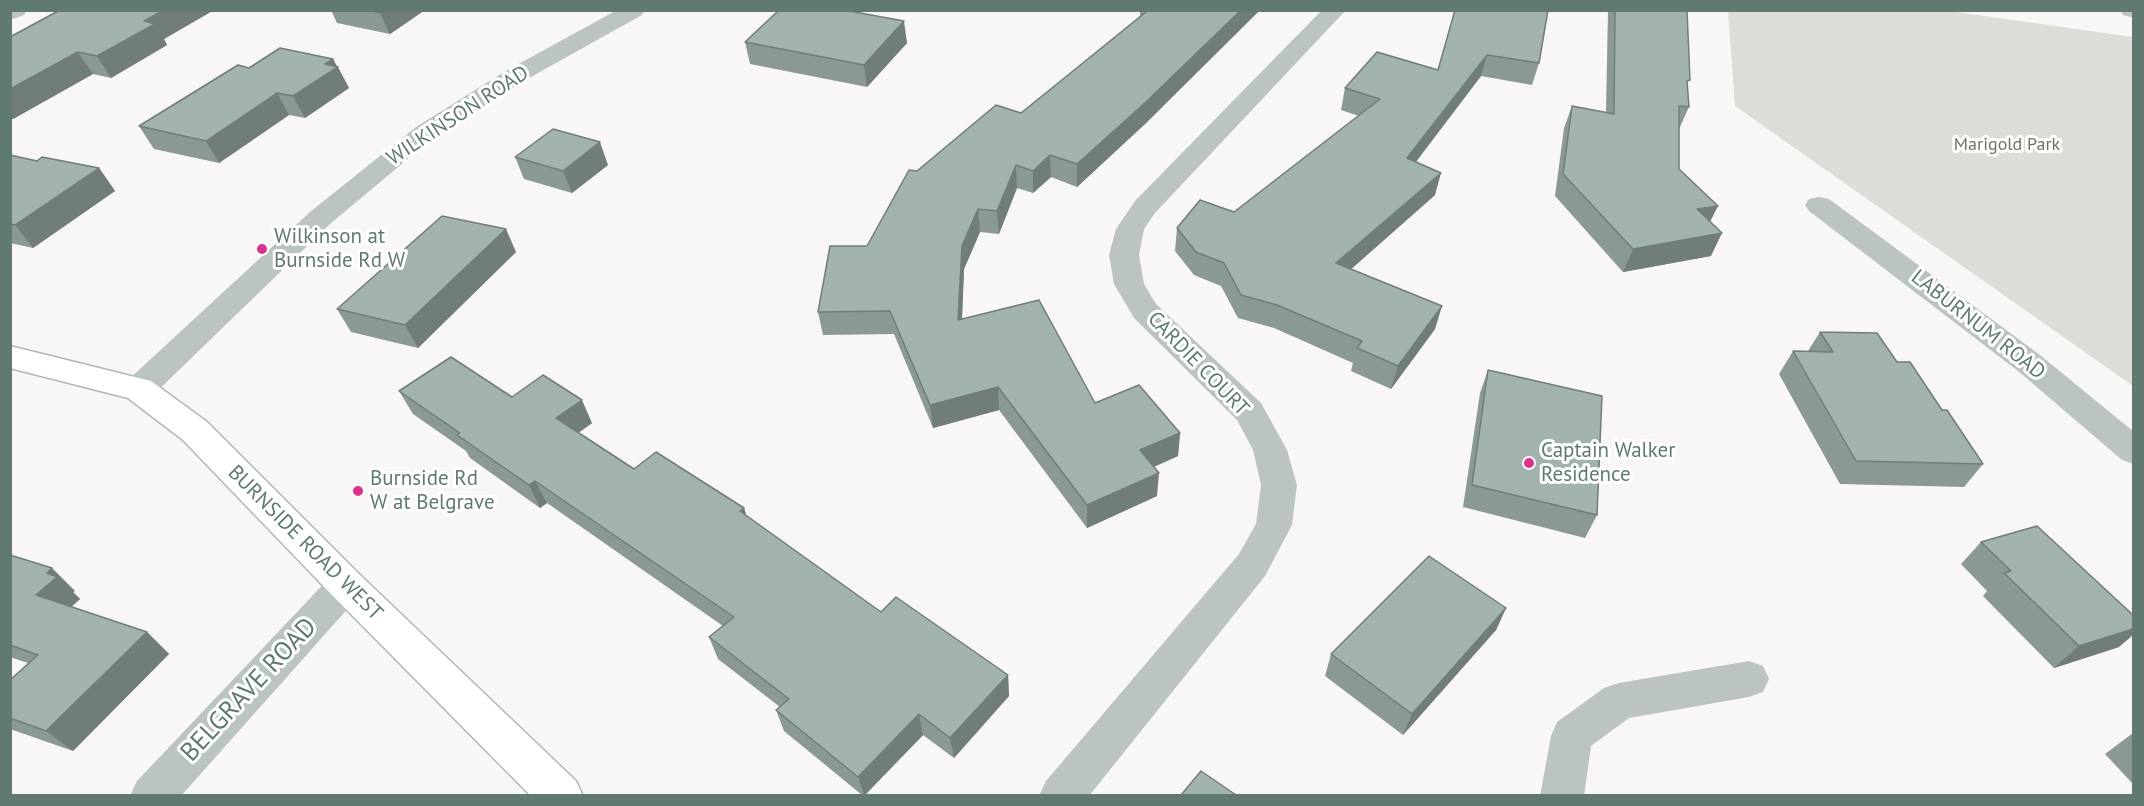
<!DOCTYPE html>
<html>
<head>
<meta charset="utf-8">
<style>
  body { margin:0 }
  #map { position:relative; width:2144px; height:806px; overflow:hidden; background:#f9f7f6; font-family:"PT Sans",sans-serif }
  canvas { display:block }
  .frame { position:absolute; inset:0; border:12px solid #607a72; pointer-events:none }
</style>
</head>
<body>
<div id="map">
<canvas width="2144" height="806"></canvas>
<div class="frame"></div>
</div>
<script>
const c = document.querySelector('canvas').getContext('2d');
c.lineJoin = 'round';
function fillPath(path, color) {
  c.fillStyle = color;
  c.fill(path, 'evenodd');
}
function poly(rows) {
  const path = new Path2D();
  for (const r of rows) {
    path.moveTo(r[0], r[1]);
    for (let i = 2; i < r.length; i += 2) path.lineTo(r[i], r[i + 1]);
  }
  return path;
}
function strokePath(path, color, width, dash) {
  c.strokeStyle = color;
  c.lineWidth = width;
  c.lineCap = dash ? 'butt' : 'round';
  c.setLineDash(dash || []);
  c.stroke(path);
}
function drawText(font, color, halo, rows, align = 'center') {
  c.font = font + ' "PT Sans",sans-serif';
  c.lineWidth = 6;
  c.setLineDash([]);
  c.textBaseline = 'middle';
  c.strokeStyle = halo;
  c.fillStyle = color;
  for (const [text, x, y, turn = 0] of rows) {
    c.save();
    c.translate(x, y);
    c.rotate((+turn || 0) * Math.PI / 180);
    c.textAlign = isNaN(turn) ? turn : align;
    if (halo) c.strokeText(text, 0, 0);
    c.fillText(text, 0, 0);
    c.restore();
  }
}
fillPath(poly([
  [1942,10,2133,37,2133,386,1735,106,1728,11,1724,11]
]), '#dddcd6');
const secondary = poly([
  [10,346,151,381,207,422,359,574,576,781,583,796,531,796,333,596,183,440,128,398,10,368,10,346]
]);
strokePath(secondary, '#adb9b5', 3);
fillPath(poly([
  [10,10,27,10,24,15,10,20,10,10],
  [617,10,645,10,642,15,522,82,434,137,330,224,151,397,139,401,127,397,123,389,127,381,310,212,416,127,504,72,617,10],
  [1322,10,1346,10,1155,213,1144,229,1139,255,1144,284,1156,304,1261,403,1282,441,1287,450,1297,485,1292,525,1265,576,1089,796,1039,796,1046,781,1239,554,1256,524,1261,485,1253,450,1237,420,1134,318,1114,284,1109,255,1116,229,1135,201,1322,10],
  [2120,10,2134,10,2134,18,2123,15,2120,10],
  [1819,197,1829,199,2040,355,2134,432,2134,464,2122,460,2018,371,1809,211,1805,205,1809,199,1819,197],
  [346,569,359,574,365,585,359,596,181,796,130,796,137,781,333,574,346,569],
  [1749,661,1763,666,1769,679,1763,692,1749,697,1629,718,1591,746,1584,796,1540,796,1551,736,1557,722,1604,688,1619,683,1749,661]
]), '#bbc4c1');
fillPath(secondary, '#fff');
fillPath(poly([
  [60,10,214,10,164,39,167,45,111,78,93,74,13,119,10,119,10,37],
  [331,10,425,10,390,34,337,23],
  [1140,10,1260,10,1145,124,1077,187,1051,177,1033,193,1017,188,999,234,980,232,964,269,962,319,1095,403,1180,433,1178,456,1154,467,1157,496,1087,528,999,410,933,428,894,334,823,335,818,312,867,246,917,171,1021,113,1140,16],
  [1455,10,1539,63,1532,85,1481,76,1416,162,1435,195,1351,269,1435,329,1391,389,1351,371,1353,363,1274,328,1238,318,1221,286,1194,275,1175,251,1177,228,1234,212,1359,116,1341,110,1345,88,1438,70],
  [1608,10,1687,10,1687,86,1689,107,1679,129,1679,169,1710,221,1711,256,1623,272,1555,196,1564,128,1572,106,1606,112],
  [745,42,907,43,867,87,750,64],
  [333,59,349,88,305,118,289,115,219,163,154,149,139,126,249,68],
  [10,155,37,161,99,168,115,191,33,248,10,243],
  [515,157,608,165,572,193,524,179],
  [516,252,418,348,351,332,337,309],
  [1820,332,1897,362,1942,410,1983,464,1964,487,1840,484,1779,374,1793,351,1808,351],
  [1488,370,1597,515,1585,538,1463,507,1480,393],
  [399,391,592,423,578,433,634,469,744,508,746,515,881,612,1008,675,1009,696,954,758,923,735,865,795,862,795,784,731,776,710,780,707,718,659,709,637,723,626,547,503,540,508,470,458,466,451,413,414],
  [1981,542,2119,647,2054,668,1983,596,1987,591,1961,564],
  [10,555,75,591,73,592,80,599,71,607,147,632,169,654,73,751,10,729,10,680,28,663,10,657],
  [1506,608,1496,630,1403,735,1325,676,1331,654],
  [2133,733,2133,784,2105,754]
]), '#8b9994');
fillPath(poly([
  [164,10,214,10,164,39,167,45,111,78,97,56,144,21],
  [383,10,425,10,390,34,380,13],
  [1241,10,1260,10,1145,124,1077,187,1077,164],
  [904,21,907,43,867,87,864,65],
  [78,52,93,74,13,119,10,116,10,89],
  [1487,55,1481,76,1401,181,1407,158],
  [333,59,337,67,338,67,349,88,305,118,293,96,325,64],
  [277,93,289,115,219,163,206,141],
  [600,142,608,165,572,193,563,171],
  [1050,155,1051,177,1033,193,1033,171],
  [1016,165,1017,188,999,234,997,211],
  [99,168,115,191,33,248,15,225],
  [1441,173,1435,195,1332,286,1336,263],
  [1718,206,1707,228,1697,209],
  [978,209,980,232,964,269,961,343,958,320,962,246],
  [506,229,516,252,418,348,405,325],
  [1722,233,1711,256,1623,272,1633,249],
  [1442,306,1435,329,1391,389,1398,366],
  [998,387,999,410,933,428,930,405],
  [582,400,592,423,567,441,556,418],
  [1180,433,1178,456,1139,473,1140,450],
  [1159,473,1157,496,1087,528,1087,505],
  [535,481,547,503,540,508,529,485],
  [744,508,751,530,740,511],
  [52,568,75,591,73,592,80,599,60,617,36,595,47,573],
  [1506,608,1496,630,1403,735,1412,714],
  [2133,629,2133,635,2119,647,2054,668,2079,646],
  [147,632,169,654,73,751,46,731],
  [1008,675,1009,696,954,758,950,738],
  [919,714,923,735,865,795,864,795,858,777]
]), '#717d78');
const building = poly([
  [60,10,164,10,144,21,155,24,97,56,78,52,10,89,10,37,60,10],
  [369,10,383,10,380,13,369,10],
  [779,10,844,10,904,21,864,65,745,42,779,10],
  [1142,10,1241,10,1146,102,1077,164,1050,155,1033,171,1016,165,997,211,978,209,962,246,958,320,1039,300,1095,403,1139,385,1180,433,1140,450,1159,473,1087,505,998,387,930,405,890,311,818,312,830,246,867,246,909,170,917,171,996,105,1021,113,1146,12,1142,10],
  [1455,10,1548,10,1539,63,1487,55,1407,158,1441,173,1336,263,1442,306,1398,366,1357,348,1362,341,1277,305,1241,295,1224,263,1196,252,1177,228,1200,200,1234,212,1380,99,1345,88,1377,52,1438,70,1455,10],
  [1615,10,1687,10,1690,80,1687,81,1689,107,1679,106,1679,169,1718,206,1697,209,1722,233,1633,249,1563,174,1572,106,1614,114,1615,10],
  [280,48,333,59,325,64,338,67,293,96,277,93,206,141,139,126,238,65,249,68,280,48],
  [553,129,600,142,563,171,515,157,553,129],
  [10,155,37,161,42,157,99,168,15,225,10,224,10,155],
  [442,216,506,229,405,325,337,309,442,216],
  [1820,332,1877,333,1897,362,1910,362,1942,410,1947,410,1983,464,1856,461,1793,351,1833,352,1820,332],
  [451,357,512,397,543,375,582,400,556,418,634,469,656,452,744,508,740,511,881,612,896,597,1008,675,950,738,919,714,858,777,776,710,789,699,709,637,734,617,535,481,529,485,457,435,460,433,399,391,451,357],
  [1488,370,1602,396,1597,515,1472,485,1488,370],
  [2037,526,2133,615,2133,629,2079,646,2004,573,2011,571,1981,542,2037,526],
  [10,555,52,568,47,573,57,577,36,595,147,632,46,731,10,718,10,680,38,655,10,645,10,555],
  [1429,556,1506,608,1412,714,1331,654,1429,556],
  [1201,771,1236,795,1181,795,1201,771]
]);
fillPath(building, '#a2b2ac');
strokePath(building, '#717d78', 1.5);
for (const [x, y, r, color] of [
  [262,249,6,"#dc328d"],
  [1529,463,6,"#dc328d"],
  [358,491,6,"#dc328d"]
]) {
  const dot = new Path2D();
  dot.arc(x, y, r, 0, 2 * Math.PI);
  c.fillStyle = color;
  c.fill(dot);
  strokePath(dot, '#fff', 2);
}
drawText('18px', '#72725f', '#fff', [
  ["Marigold Park",2007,145]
]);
drawText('21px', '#607a72', '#fff', [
  ["WILKINSON ROAD",458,116,-33],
  ["LABURNUM ROAD",1978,325,38],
  ["CARDIE COURT",1198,364,46],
  ["BURNSIDE ROAD WEST",305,543,45]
]);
drawText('21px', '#607a72', '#fff', [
  ["Wilkinson at",274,237],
  ["Burnside Rd W",274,261],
  ["Captain Walker",1541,451],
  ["Residence",1541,475],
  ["Burnside Rd",370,479],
  ["W at Belgrave",370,503]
], 'left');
drawText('26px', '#607a72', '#fff', [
  ["BELGRAVE ROAD",249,690,-47]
]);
</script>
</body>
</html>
